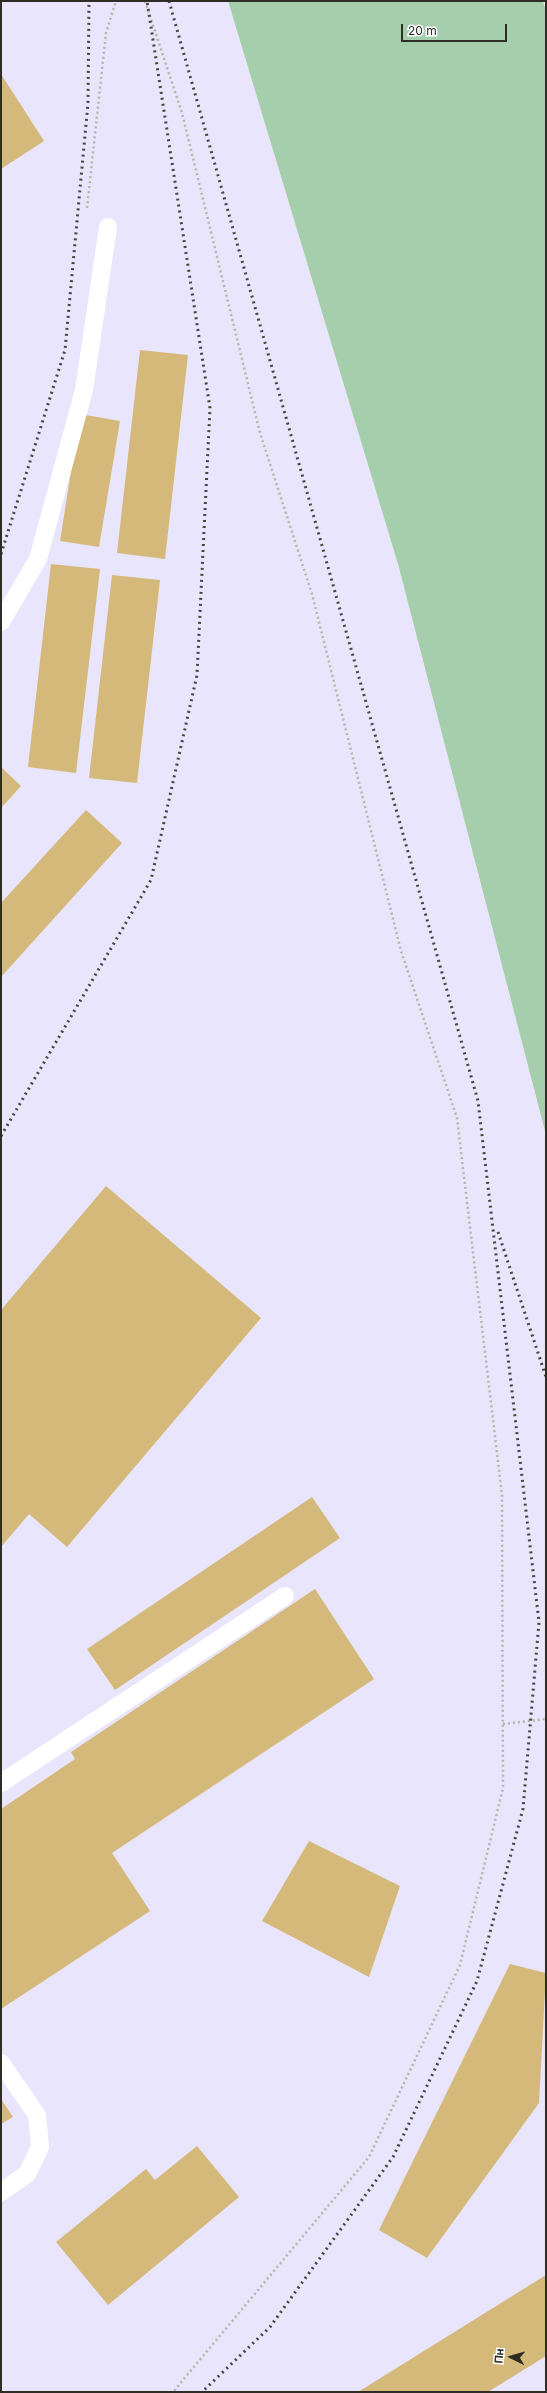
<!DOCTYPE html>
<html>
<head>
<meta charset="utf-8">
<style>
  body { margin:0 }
  #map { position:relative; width:547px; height:2393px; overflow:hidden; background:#f9f2e1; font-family:Inter,sans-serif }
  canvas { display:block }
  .frame { position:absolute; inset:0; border:2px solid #2f2c26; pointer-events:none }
  .north { position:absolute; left:491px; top:2337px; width:40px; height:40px; -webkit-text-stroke:3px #fff; paint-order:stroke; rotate:275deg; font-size:11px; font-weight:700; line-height:16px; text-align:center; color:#2f2c26 }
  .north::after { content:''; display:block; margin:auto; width:14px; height:18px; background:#2f2c26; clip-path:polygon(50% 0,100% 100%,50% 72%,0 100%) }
  .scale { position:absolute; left:401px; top:24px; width:106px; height:18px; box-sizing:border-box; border:2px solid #2f2c26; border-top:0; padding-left:5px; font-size:12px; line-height:14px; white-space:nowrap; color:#2f2c26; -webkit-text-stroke:3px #fff; paint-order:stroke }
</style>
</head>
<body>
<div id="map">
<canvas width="547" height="2393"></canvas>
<div class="frame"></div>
<div class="north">Пн</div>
<div class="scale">20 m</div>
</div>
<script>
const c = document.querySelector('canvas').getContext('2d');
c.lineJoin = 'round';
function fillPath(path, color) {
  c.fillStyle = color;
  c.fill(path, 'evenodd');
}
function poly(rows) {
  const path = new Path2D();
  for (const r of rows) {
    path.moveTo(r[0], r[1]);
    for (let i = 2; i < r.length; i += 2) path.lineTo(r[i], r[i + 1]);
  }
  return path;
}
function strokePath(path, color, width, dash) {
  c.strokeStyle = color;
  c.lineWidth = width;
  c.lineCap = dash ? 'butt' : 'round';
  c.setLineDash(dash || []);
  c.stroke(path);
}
fillPath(poly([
  [1,1,228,1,398,564,546,1135,546,2392,1,2392]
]), '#e8e5fc');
fillPath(poly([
  [228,1,543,1,546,10,546,1135,398,564]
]), '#a5cead');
fillPath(poly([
  [1,74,44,141,1,169],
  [140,350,188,355,165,559,117,553],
  [80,414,120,421,99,547,60,541],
  [51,564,100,569,76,773,28,767],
  [112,575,160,580,137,783,89,778],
  [1,767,21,786,1,808],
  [86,810,122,843,1,977,1,903],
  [106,1186,261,1318,67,1547,29,1514,1,1547,1,1310],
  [312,1497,340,1538,115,1690,87,1649],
  [315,1589,374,1679,112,1853,150,1911,1,2009,1,1809,75,1759,71,1752],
  [309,1841,400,1886,369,1977,262,1921],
  [510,1964,546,1973,539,2103,427,2258,379,2230],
  [1,2099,13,2117,1,2124],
  [197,2146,239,2197,108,2305,56,2242,146,2169,155,2180],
  [546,2275,546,2356,488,2392,358,2392]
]), '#d4b97a');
strokePath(poly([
  [145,1,182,113,260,433,312,594,401,951,457,1118,502,1495,503,1788,460,1965,369,2157,173,2392],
  [87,208,106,33,116,1],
  [503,1724,546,1719]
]), '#bab4a6', 2.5, [2, 3]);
strokePath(poly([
  [1,622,38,559,84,390,108,227],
  [1,1783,285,1596],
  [1,2063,37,2115,40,2147,27,2174,1,2192]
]), '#fff', 18);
strokePath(poly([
  [169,1,478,1101,539,1622,523,1809,477,1981,393,2157,270,2327,202,2392],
  [1,554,65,350,88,103,89,1],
  [1,1136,151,880,197,675,210,408,147,1],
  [498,1232,546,1377]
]), '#48453e', 3, [2, 4]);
</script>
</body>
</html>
